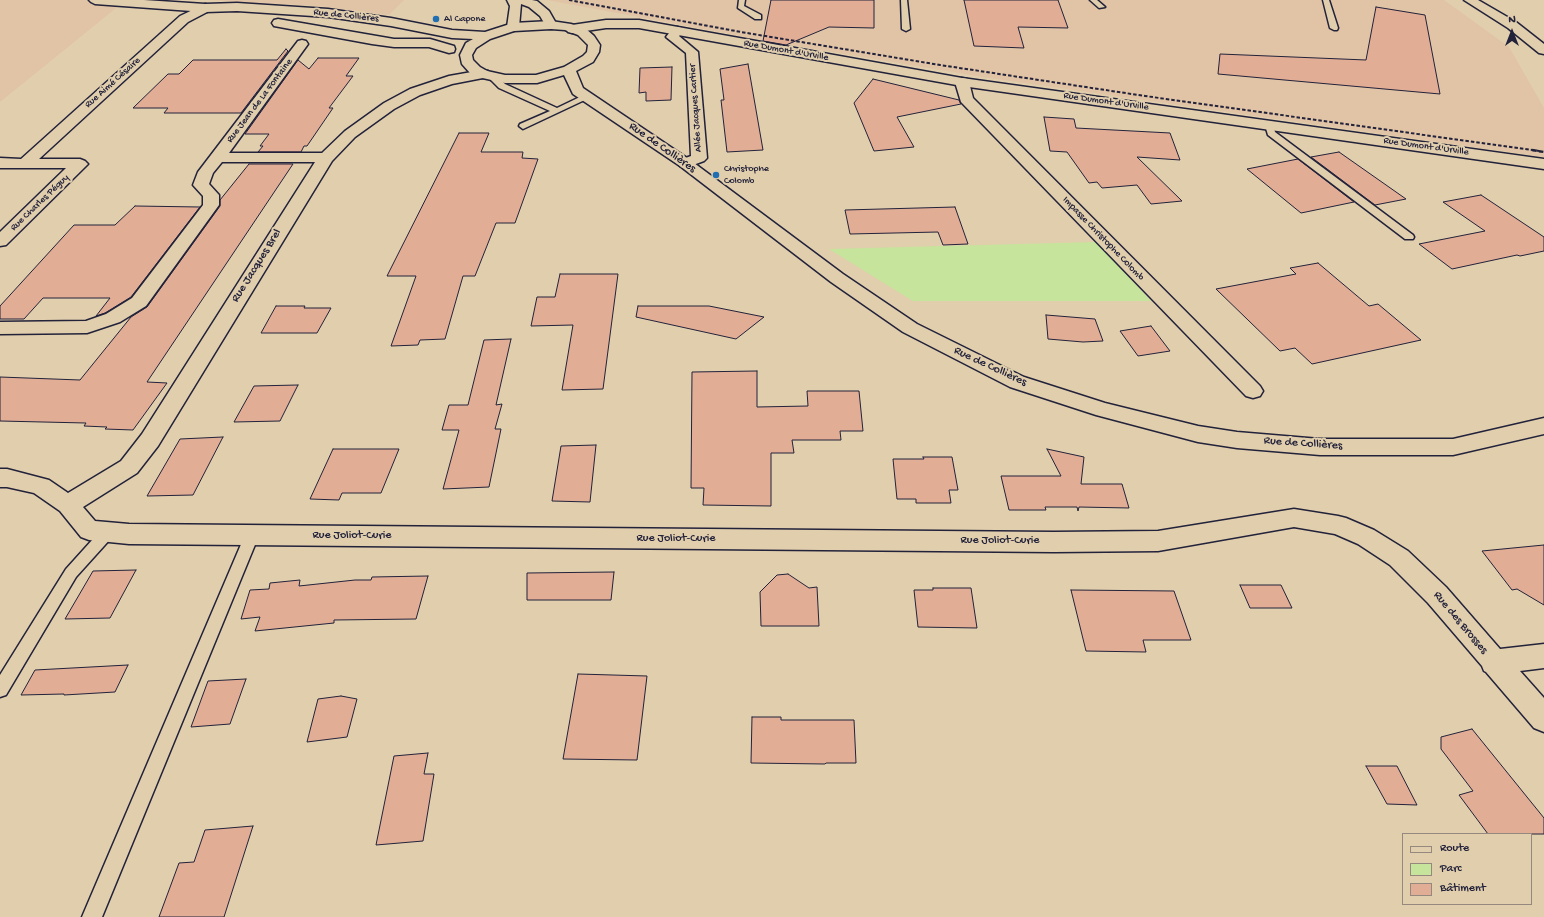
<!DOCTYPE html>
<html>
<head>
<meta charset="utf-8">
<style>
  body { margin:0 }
  #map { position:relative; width:1544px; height:917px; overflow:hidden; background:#e1ceac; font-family:"Gochi Hand",sans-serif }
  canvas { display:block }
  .legend { position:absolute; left:1402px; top:833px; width:130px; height:72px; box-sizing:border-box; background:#e1ceac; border:1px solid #95897f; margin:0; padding:5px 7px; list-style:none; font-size:12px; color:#22223b }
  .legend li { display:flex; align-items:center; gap:8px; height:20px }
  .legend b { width:20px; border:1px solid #95897f }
  .north { position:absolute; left:1492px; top:12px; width:40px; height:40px; -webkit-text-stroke:3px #e1ceac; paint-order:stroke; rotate:0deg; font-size:11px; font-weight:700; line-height:16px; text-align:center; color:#22223b }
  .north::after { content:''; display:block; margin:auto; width:14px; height:18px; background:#22223b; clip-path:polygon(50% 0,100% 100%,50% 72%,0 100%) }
</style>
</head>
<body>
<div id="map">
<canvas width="1544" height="917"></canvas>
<ul class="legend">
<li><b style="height:5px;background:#e1ceac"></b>Route</li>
<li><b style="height:11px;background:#c6e49c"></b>Parc</li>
<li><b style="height:11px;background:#e1ad95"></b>Bâtiment</li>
</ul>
<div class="north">N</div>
</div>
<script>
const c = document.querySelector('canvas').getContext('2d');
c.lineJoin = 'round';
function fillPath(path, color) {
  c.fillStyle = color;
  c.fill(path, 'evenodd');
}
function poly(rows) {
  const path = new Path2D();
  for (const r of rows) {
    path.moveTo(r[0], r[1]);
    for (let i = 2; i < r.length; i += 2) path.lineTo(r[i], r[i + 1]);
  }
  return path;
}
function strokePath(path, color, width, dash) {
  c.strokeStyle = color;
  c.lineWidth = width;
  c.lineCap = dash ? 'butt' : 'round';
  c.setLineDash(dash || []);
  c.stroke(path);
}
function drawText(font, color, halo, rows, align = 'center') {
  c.font = font + ' "Gochi Hand",sans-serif';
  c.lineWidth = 4;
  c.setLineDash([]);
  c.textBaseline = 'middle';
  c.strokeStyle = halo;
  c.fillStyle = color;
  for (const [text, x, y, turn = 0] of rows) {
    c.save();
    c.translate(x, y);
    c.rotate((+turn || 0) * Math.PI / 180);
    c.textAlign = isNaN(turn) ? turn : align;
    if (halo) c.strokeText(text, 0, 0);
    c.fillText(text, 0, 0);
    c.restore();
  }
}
fillPath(poly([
  [0,0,126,0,0,102],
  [208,0,404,0,389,15,318,6],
  [547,0,1444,0,1509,47,1544,108,1544,157,982,77,773,42]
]), '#e1c4a5');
fillPath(poly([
  [1096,242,1151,301,913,301,829,249]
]), '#c6e49c');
const building = poly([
  [771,0,874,0,874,28,829,27,786,45,763,41,771,0],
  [964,0,1058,0,1068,28,1018,27,1024,48,974,46,964,0],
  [1376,7,1425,15,1440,94,1218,74,1220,54,1366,60,1376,7],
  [286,49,288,51,241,113,164,113,168,108,133,108,168,74,179,74,193,60,277,60,286,49],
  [318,58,359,58,346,76,353,76,329,108,333,108,307,146,304,146,301,152,258,152,263,146,260,146,269,134,245,134,298,60,309,69,318,58],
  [748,64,763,150,727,152,721,100,724,100,720,69,748,64],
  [672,67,671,100,646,101,646,92,639,93,640,68,672,67],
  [873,79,959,100,961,104,897,117,914,147,874,151,854,103,873,79],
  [1044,117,1074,119,1076,128,1170,133,1180,160,1137,157,1182,201,1151,204,1137,185,1102,188,1097,182,1089,183,1067,152,1050,151,1044,117],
  [459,133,489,133,481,152,523,152,522,158,538,159,515,223,496,223,475,276,463,276,445,339,420,340,418,345,391,346,416,276,387,276,459,133],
  [1339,152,1406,199,1375,205,1311,157,1339,152],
  [1298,159,1354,202,1301,213,1247,169,1298,159],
  [249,164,293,164,147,382,167,383,133,430,105,429,107,427,84,426,86,423,0,421,0,377,80,380,131,317,147,307,220,206,220,200,249,164],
  [1481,195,1544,237,1544,251,1520,256,1517,255,1452,269,1419,244,1485,231,1443,202,1481,195],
  [135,206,200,207,131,297,105,313,96,316,110,298,43,298,24,319,0,319,0,306,74,225,115,225,135,206],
  [955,207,968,244,943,245,938,232,850,234,845,210,955,207],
  [1318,263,1369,306,1378,304,1421,340,1312,364,1295,348,1280,351,1216,289,1296,274,1290,268,1318,263],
  [560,274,618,274,603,389,562,390,573,325,531,326,537,297,555,297,560,274],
  [276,306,305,306,304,308,331,308,317,333,261,333,276,306],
  [638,306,709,306,764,317,736,339,636,317,638,306],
  [1046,315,1095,319,1103,341,1083,342,1048,339,1046,315],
  [1151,326,1170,351,1138,356,1120,331,1151,326],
  [511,339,496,405,502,404,495,429,501,429,489,487,443,489,459,430,442,430,449,405,468,405,484,340,511,339],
  [757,371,757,407,808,406,807,391,859,391,863,431,840,431,841,440,792,440,794,453,771,453,771,506,703,505,704,488,691,488,692,372,757,371],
  [298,385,280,421,234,422,254,386,298,385],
  [223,437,193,495,147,496,180,439,223,437],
  [596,445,590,502,552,501,561,446,596,445],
  [333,449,399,449,381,493,342,493,339,500,310,499,333,449],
  [1047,449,1084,457,1081,484,1122,484,1129,508,1079,507,1078,511,1077,507,1045,507,1046,510,1009,510,1001,476,1061,476,1047,449],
  [923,457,952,457,958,490,949,490,951,503,916,503,916,499,897,499,893,459,924,459,923,457],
  [1544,545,1544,605,1517,589,1512,590,1482,551,1544,545],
  [136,570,110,618,65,619,93,571,136,570],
  [614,572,611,600,527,600,527,573,614,572],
  [788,574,809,588,817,587,819,626,761,626,760,592,777,575,788,574],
  [428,576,416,619,334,620,334,623,255,631,260,617,241,619,250,590,269,589,270,583,300,580,299,586,355,580,371,580,372,577,428,576],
  [1240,585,1281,585,1292,608,1250,608,1240,585],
  [933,588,971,588,977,628,918,627,914,590,933,590,933,588],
  [1071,590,1174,591,1191,640,1143,640,1146,652,1086,651,1071,590],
  [128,665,115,692,64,695,64,694,21,695,35,670,128,665],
  [578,674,647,676,637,760,563,759,578,674],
  [246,679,230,724,191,727,208,681,246,679],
  [341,696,357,699,347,737,307,742,318,699,341,696],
  [752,717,781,717,781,720,854,720,856,763,826,763,825,764,751,763,752,717],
  [1472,729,1544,818,1544,834,1488,834,1459,795,1473,791,1441,749,1441,737,1472,729],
  [428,753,424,774,434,774,423,841,376,845,394,756,428,753],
  [1366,766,1397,766,1417,805,1387,804,1366,766],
  [253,826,224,917,159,917,179,863,194,862,205,830,253,826]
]);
fillPath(building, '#e1ad95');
strokePath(building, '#22223b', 1);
const service = poly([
  [739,0,745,0,744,6,761,15,761,19,755,19,738,8,739,0],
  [901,0,907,0,910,29,906,31,902,29,901,0],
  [1090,0,1097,0,1105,7,1099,8,1090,0],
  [1323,0,1329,0,1338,28,1337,30,1334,30,1330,28,1323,0],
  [490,75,496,75,505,84,557,108,584,95,587,95,591,97,523,129,519,126,520,124,550,111,499,88,490,79,490,75],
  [1269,122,1273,125,1275,132,1413,235,1414,237,1413,239,1405,239,1268,135,1265,125,1269,122],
  [108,526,113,528,115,532,113,536,76,577,6,695,0,697,0,675,66,569,103,528,108,526],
  [252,529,257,531,259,535,102,917,82,917,245,535,247,531,252,529]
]);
const minor = poly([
  [507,0,532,0,537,1,549,11,557,25,555,28,547,28,540,16,529,7,521,4,519,27,517,30,513,31,509,30,507,27,510,6,507,0],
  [205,4,209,5,211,8,209,11,188,22,39,159,80,159,85,161,88,164,6,245,0,246,0,232,66,168,0,168,0,158,21,159,180,16,205,4],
  [677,27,681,28,683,31,679,36,698,52,707,158,704,161,685,168,680,166,677,163,680,160,691,156,686,53,666,37,673,28,677,27],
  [302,40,306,41,308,44,229,153,322,153,345,131,384,103,410,89,449,76,483,70,488,71,490,74,488,77,452,84,420,95,394,109,355,137,332,161,158,446,137,473,83,507,95,521,129,524,1054,532,1158,531,1294,509,1338,516,1346,518,1374,530,1408,551,1446,587,1500,649,1544,644,1544,668,1520,671,1544,698,1544,732,1534,728,1486,672,1484,671,1482,666,1428,603,1390,565,1358,544,1335,534,1294,527,1158,551,1054,552,129,544,89,540,81,537,60,511,34,493,7,487,0,487,0,469,7,469,49,480,68,493,121,461,142,434,315,162,222,162,213,173,209,184,219,195,219,205,146,306,120,322,87,333,0,334,0,322,86,321,106,314,132,298,203,205,203,196,193,185,198,172,298,41,302,40],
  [962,78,967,79,969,82,973,98,1260,386,1263,391,1260,396,1253,398,1246,396,961,102,955,82,957,79,962,78]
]);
const tertiary = poly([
  [606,20,639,20,962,78,1544,159,1544,169,962,86,639,28,606,28,572,33,568,32,566,29,568,26,572,25,606,20]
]);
const secondary = poly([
  [89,0,144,0,205,4,237,3,328,9,391,18,452,30,485,32,513,23,551,21,571,24,586,29,594,36,600,45,599,52,593,62,576,71,583,88,690,160,843,274,917,324,1024,377,1105,403,1198,426,1237,432,1320,439,1453,439,1544,418,1544,434,1453,455,1320,455,1237,448,1198,442,1096,415,1010,387,903,332,831,282,680,166,573,94,564,75,537,83,505,83,478,77,470,73,462,64,460,55,466,43,473,39,452,38,391,26,328,17,237,11,205,12,95,4,91,2,89,0],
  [551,29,565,30,578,35,588,45,587,52,583,56,564,67,536,75,505,75,487,71,480,67,473,60,472,55,476,48,490,39,514,31,551,29],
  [1464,0,1478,0,1516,22,1544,44,1544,54,1539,53,1508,28,1464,0],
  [278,19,394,39,430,39,454,46,455,49,454,52,449,53,429,47,394,47,372,44,274,26,272,23,274,20,278,19]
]);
strokePath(service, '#22223b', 3);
strokePath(minor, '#22223b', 3);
strokePath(tertiary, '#22223b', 3);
strokePath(secondary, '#22223b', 3);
fillPath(service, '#e1ceac');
fillPath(minor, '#e1ceac');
fillPath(tertiary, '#e1ceac');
fillPath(secondary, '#e1ceac');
strokePath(poly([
  [569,0,741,32,940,65,1145,96,1539,151]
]), '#22223b', 2, [3.5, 2]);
strokePath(poly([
  [1532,150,1544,152]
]), '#22223b', 2.5, [4.5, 2.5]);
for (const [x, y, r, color] of [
  [436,19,4,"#1f6fb2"],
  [716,175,4,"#1f6fb2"]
]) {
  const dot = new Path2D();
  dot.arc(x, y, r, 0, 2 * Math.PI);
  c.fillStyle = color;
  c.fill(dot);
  strokePath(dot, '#e1ceac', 1.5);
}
drawText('10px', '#22223b', '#e1ceac', [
  ["Rue de Collières",346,16,6],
  ["Rue Dumont d'Urville",786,51,10],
  ["Rue Aimé Césaire",113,83,-42],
  ["Rue Jean de La Fontaine",260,101,-53],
  ["Rue Dumont d'Urville",1106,102,8],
  ["Allée Jacques Cartier",696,108,-94],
  ["Rue Dumont d'Urville",1426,147,8],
  ["Rue Charles Péguy",40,203,-44],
  ["Impasse Christophe Colomb",1103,239,46]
]);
drawText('10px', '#22223b', '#e1ceac', [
  ["Al Capone",444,19],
  ["Christophe",724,169],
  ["Colomb",724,181]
], 'left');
drawText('12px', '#22223b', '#e1ceac', [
  ["Rue de Collières",662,148,35],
  ["Rue Jacques Brel",257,266,-58],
  ["Rue de Collières",990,367,25],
  ["Rue de Collières",1303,444,4],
  ["Rue Joliot-Curie",352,536],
  ["Rue Joliot-Curie",676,539],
  ["Rue Joliot-Curie",1000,541],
  ["Rue des Brosses",1460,623,50]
]);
</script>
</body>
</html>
